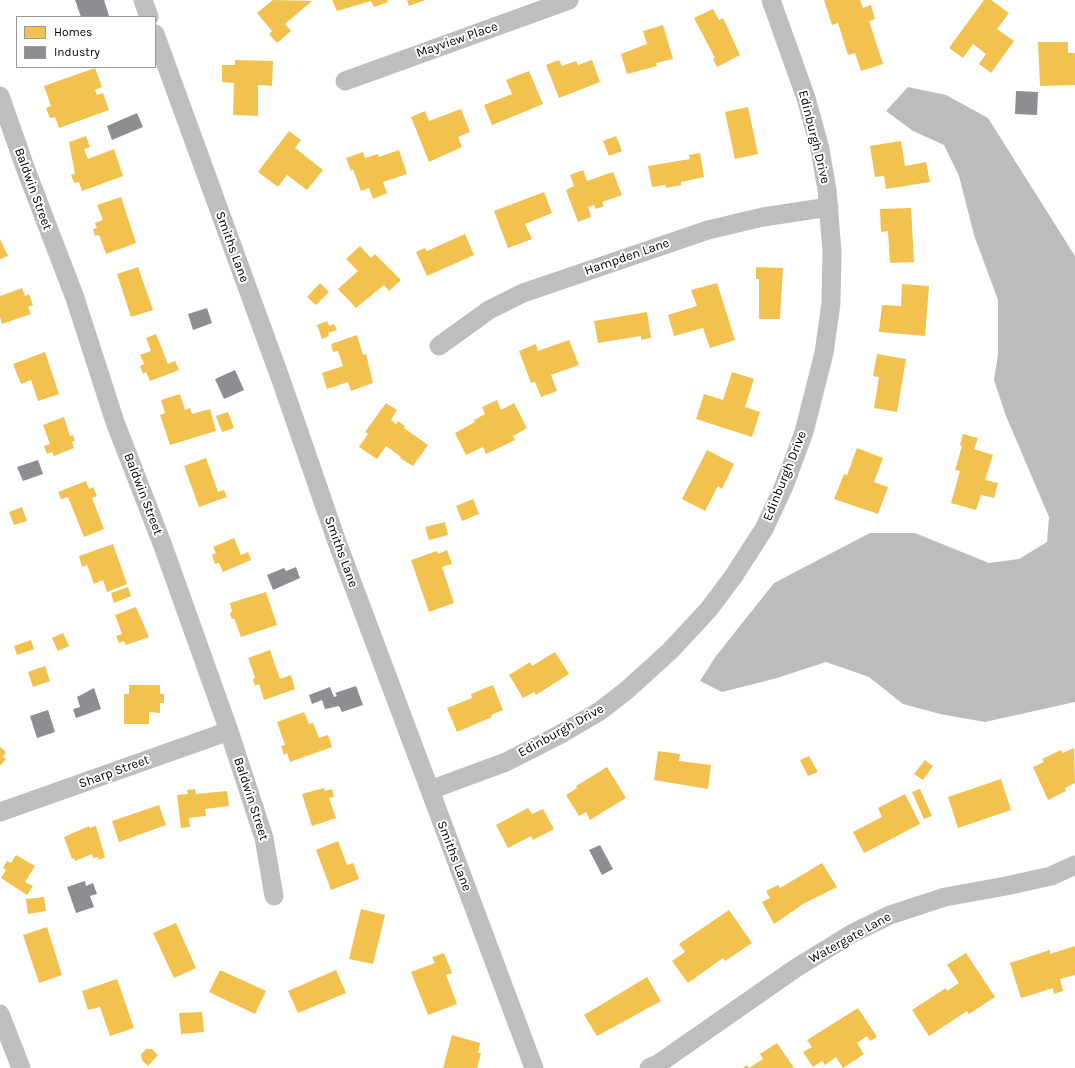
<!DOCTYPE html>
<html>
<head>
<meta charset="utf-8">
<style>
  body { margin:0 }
  #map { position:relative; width:1075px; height:1068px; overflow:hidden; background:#fff; font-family:Karla,sans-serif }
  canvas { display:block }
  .legend { position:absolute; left:16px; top:16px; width:140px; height:52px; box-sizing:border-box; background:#fff; border:1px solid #999; margin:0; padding:5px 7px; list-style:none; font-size:12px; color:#000 }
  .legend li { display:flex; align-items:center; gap:8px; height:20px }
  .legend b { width:20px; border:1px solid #999 }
</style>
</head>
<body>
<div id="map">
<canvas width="1075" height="1068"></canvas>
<ul class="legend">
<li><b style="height:11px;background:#f2c14e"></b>Homes</li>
<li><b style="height:11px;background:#8d8d92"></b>Industry</li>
</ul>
</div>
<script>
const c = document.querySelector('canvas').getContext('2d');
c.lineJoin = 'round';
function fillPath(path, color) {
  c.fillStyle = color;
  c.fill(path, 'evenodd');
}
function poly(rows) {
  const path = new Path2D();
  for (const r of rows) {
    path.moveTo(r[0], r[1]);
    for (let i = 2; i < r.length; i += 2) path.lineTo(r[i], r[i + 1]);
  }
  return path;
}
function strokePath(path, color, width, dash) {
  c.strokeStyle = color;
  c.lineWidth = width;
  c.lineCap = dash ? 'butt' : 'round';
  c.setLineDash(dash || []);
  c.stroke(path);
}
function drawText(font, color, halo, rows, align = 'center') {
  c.font = font + ' Karla,sans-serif';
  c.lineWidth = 4;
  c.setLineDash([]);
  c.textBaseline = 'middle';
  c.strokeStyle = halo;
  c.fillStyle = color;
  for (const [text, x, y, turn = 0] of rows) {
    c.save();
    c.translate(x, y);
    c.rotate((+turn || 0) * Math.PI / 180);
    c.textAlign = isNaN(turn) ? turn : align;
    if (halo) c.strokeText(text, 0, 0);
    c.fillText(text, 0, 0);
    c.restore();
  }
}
fillPath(poly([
  [908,87,946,95,988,118,1075,256,1075,702,985,722,940,714,903,704,869,677,826,662,777,678,722,692,700,681,716,656,774,583,870,533,915,533,989,563,1019,559,1047,542,1049,517,1006,416,994,380,998,354,998,300,974,235,959,176,944,145,913,131,886,111]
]), '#bcbcbc');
fillPath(poly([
  [273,0,312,1,285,24,291,31,277,43,269,34,272,31,257,13],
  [332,0,387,0,388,2,374,7,371,1,337,11],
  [407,0,425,0,409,6],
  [824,0,860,0,863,8,871,5,875,19,869,21,883,64,861,71,855,53,848,55,838,23,832,25],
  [984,0,991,0,1009,13,997,29,1014,41,991,73,979,64,986,54,973,44,963,58,949,48],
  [713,9,719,20,723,18,740,55,717,67,713,59,715,58,694,18],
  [663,25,673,59,656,63,657,66,627,74,621,54,647,44,643,31],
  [1038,42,1068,42,1068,53,1075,53,1075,85,1040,86],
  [235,60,273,61,272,86,258,85,258,116,233,115,234,83,222,82,222,65,235,65],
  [559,60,562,66,576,61,578,65,592,60,600,82,559,98,546,65],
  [95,68,102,87,95,90,97,95,103,93,109,110,59,128,55,117,50,118,46,108,51,106,44,86],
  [529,71,543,104,492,125,484,105,512,94,506,80],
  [748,107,758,154,735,159,725,112],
  [461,109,470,132,458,137,462,147,429,162,411,117,425,111,429,121],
  [289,131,301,140,295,148,323,170,307,190,287,175,278,187,258,172],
  [86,136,90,147,84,149,88,159,114,149,123,176,82,191,79,182,74,183,71,175,75,174,69,142],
  [616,136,622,151,609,156,603,141],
  [901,141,905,166,926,162,930,182,886,189,884,176,875,177,870,146],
  [399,150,407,174,383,182,387,193,373,199,369,188,361,191,353,169,351,171,346,158,363,152,365,158,378,154,379,157],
  [700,153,704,177,681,182,681,185,666,188,665,185,652,187,648,166,690,159,689,155],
  [583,170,587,181,613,172,622,195,602,202,604,206,596,209,594,205,588,207,591,217,578,222,566,190,574,186,570,175],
  [544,192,552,213,525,224,532,239,508,248,494,211],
  [121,197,136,243,106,254,99,235,95,236,93,229,97,228,95,223,103,220,97,205],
  [911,208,914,262,890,263,888,231,881,232,880,209],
  [465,234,474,255,427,276,416,252,425,248,427,251],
  [0,239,8,256,0,259],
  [360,246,371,258,375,254,401,280,389,291,384,285,356,308,338,289,358,271,346,259],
  [138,267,153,310,131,317,117,274],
  [756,267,783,268,780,319,759,319,759,279,756,279],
  [320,283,329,292,316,305,307,297],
  [717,283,735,340,710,348,703,328,674,336,668,315,697,306,691,290],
  [902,284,929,286,925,336,879,332,882,305,901,306],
  [22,288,25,296,29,294,33,305,28,307,31,314,2,324,0,317,0,296],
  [647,312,651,338,641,340,641,336,598,343,594,321],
  [327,321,329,326,334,324,337,330,328,333,329,336,322,339,317,325],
  [156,334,168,364,175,361,179,370,150,381,146,372,143,374,140,366,144,364,140,355,151,351,146,338],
  [357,335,363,355,366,354,373,383,351,391,348,382,327,389,322,373,343,366,338,351,333,352,331,344],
  [569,340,579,365,551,375,557,391,541,397,535,382,531,383,519,351,536,344,538,351],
  [45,352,59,394,38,401,31,380,21,384,13,364],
  [877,354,906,359,897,412,874,408,879,377,873,376],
  [732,372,754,379,745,407,760,412,752,437,696,419,704,394,723,400],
  [180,394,185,410,190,408,192,414,210,409,216,431,170,445,160,415,165,413,161,400],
  [497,400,501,410,514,403,527,428,513,436,515,440,486,454,483,447,466,455,455,433,475,422,474,420,485,414,482,407],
  [386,403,397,410,391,420,396,424,398,421,405,426,404,428,428,445,413,466,400,458,401,457,386,446,377,459,359,447,368,434,365,432],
  [228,412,234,428,222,432,216,416],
  [64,417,70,436,73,435,75,441,72,442,74,448,54,456,52,452,47,454,44,446,50,444,43,425],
  [963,434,978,438,974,449,993,455,985,480,998,483,994,498,981,495,976,510,951,503,960,471,955,470,962,446,960,445],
  [857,448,883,458,874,482,888,487,878,514,834,499,844,474,847,475],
  [707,450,734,464,722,489,718,486,705,511,682,499],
  [206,458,218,492,224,490,227,497,199,507,184,466],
  [86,481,89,489,93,487,97,496,92,498,104,529,84,537,68,497,61,499,58,492],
  [473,499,479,514,462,521,456,506],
  [22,507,27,521,14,525,9,512],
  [445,522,448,535,429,540,425,527],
  [234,538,241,555,248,552,251,560,223,572,219,563,215,564,212,555,216,553,213,547],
  [113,544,127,584,107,592,103,580,94,584,87,565,82,567,79,556],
  [447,550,452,564,442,567,454,603,429,612,411,560,437,551,438,554],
  [128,587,131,596,114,603,111,593],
  [266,592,277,625,241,637,234,618,232,619,230,614,232,611,230,603],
  [136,607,149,637,126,645,124,641,119,643,116,636,122,634,115,615],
  [63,633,69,646,58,651,52,638],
  [31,640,34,649,17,655,14,646],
  [270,650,280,679,291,675,295,689,264,700,259,684,255,686,253,680,255,677,248,658],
  [555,652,569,674,536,695,534,692,523,698,509,675,530,662,532,666],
  [45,666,50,681,33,687,28,672],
  [129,685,160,685,160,694,164,694,164,703,160,703,160,713,149,712,149,724,124,724,124,694,129,694],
  [493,685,503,710,491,715,492,717,457,732,447,708,472,698,471,694],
  [304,712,309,724,313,723,319,738,328,735,332,747,290,762,287,753,284,755,281,746,285,745,277,722],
  [0,747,6,752,3,757,6,759,0,766],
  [1074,748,1075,783,1065,788,1066,791,1048,800,1033,767,1044,762,1042,759,1061,750,1063,753],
  [658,751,680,754,679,761,711,765,708,789,654,780],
  [809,756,818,772,808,776,800,760],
  [925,760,933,766,923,780,914,774],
  [607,767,626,798,590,820,586,812,579,816,566,795,577,788,576,786],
  [1001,779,1011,810,958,828,948,797],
  [324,788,325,791,332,789,334,797,329,798,336,818,312,826,302,794],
  [195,789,196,794,227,791,229,806,205,809,206,816,189,818,190,827,181,828,177,795,188,794,187,790],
  [920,789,932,816,924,819,912,792],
  [905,794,920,824,864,853,853,832,882,817,878,808],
  [159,805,166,825,119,842,112,821],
  [528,808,532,814,543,809,554,829,533,840,531,836,508,848,496,825],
  [89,826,89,828,96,826,105,857,99,860,98,857,93,858,92,854,75,861,74,858,72,859,64,837],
  [338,841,347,865,353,863,359,879,331,890,316,850],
  [16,855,35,866,25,882,33,886,27,895,1,878,6,870,3,868,7,861,11,863],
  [822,863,837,887,803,904,774,924,762,902,770,898,766,891,778,885,780,888],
  [44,897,46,911,28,914,26,899],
  [361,909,385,915,373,964,349,959],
  [729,910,752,943,725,961,723,958,688,983,672,961,685,952,679,944],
  [176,923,196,968,174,978,153,933],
  [47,927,62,975,39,983,23,935],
  [1075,946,1075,975,1060,979,1063,991,1054,994,1053,988,1021,998,1010,963,1050,950,1050,954],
  [444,953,452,973,446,975,457,1004,428,1015,411,972,435,963,432,957],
  [966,953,995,997,969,1014,967,1011,929,1036,912,1010,946,988,947,991,959,983,947,965],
  [220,970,266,991,255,1014,209,992],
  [336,970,346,993,298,1013,288,991],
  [647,977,661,1001,597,1036,584,1015],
  [117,979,134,1028,110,1036,100,1007,88,1010,82,991],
  [858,1008,877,1037,870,1041,867,1036,857,1043,864,1054,843,1068,836,1057,825,1065,822,1061,813,1067,803,1052,812,1047,807,1040],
  [202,1012,204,1032,181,1034,179,1013],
  [452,1035,480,1043,478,1053,481,1053,477,1068,443,1068],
  [777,1043,794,1068,743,1068,747,1065,749,1068,763,1059,760,1054],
  [146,1049,152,1049,158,1055,148,1066,142,1060,141,1054]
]), '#f2c14e');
fillPath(poly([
  [75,0,104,0,109,16,81,17],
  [1016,91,1038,92,1037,115,1015,114],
  [137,113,143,127,112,140,107,126],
  [207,308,212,323,193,330,188,314],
  [235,370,244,390,224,399,215,379],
  [38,460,43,474,23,481,17,467],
  [296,567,300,578,273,590,267,575,284,568,286,571],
  [356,686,363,705,342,712,339,706,325,709,322,700,312,704,309,695,330,687,334,697,337,696,335,693],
  [94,688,101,709,76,718,73,709,80,707,77,697],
  [48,710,55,732,37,738,30,716],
  [600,845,613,869,602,875,589,850],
  [85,881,86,886,93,883,97,894,90,896,94,907,76,913,67,887]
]), '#8d8d92');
strokePath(poly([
  [143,0,149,17],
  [155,34,281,380,337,542,534,1068],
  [345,81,569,0],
  [0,96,26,170,75,298,115,422,163,546,229,731,264,838,274,896],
  [439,346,489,310,523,293,708,230,763,217,829,207],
  [430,790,506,762,559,735,600,711,627,690,670,651,709,609,733,577,764,529,784,486,804,432,824,353,831,303,832,252,827,190,820,149,806,98,771,0],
  [0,812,229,731],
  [0,1014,21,1068],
  [649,1068,658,1064,796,968,853,933,890,915,945,897,1006,886,1051,876,1075,865]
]), '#bebebe', 19);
drawText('13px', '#000', '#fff', [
  ["Mayview Place",457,40,-19],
  ["Edinburgh Drive",814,137,76],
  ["Baldwin Street",33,189,70],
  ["Smiths Lane",232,247,70],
  ["Hampden Lane",627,257,-19],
  ["Edinburgh Drive",785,476,-68],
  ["Baldwin Street",143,494,69],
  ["Smiths Lane",341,552,70],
  ["Edinburgh Drive",561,731,-29],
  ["Sharp Street",114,772,-20],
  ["Baldwin Street",251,799,72],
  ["Smiths Lane",454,856,69],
  ["Watergate Lane",850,938,-29]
]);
</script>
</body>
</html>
